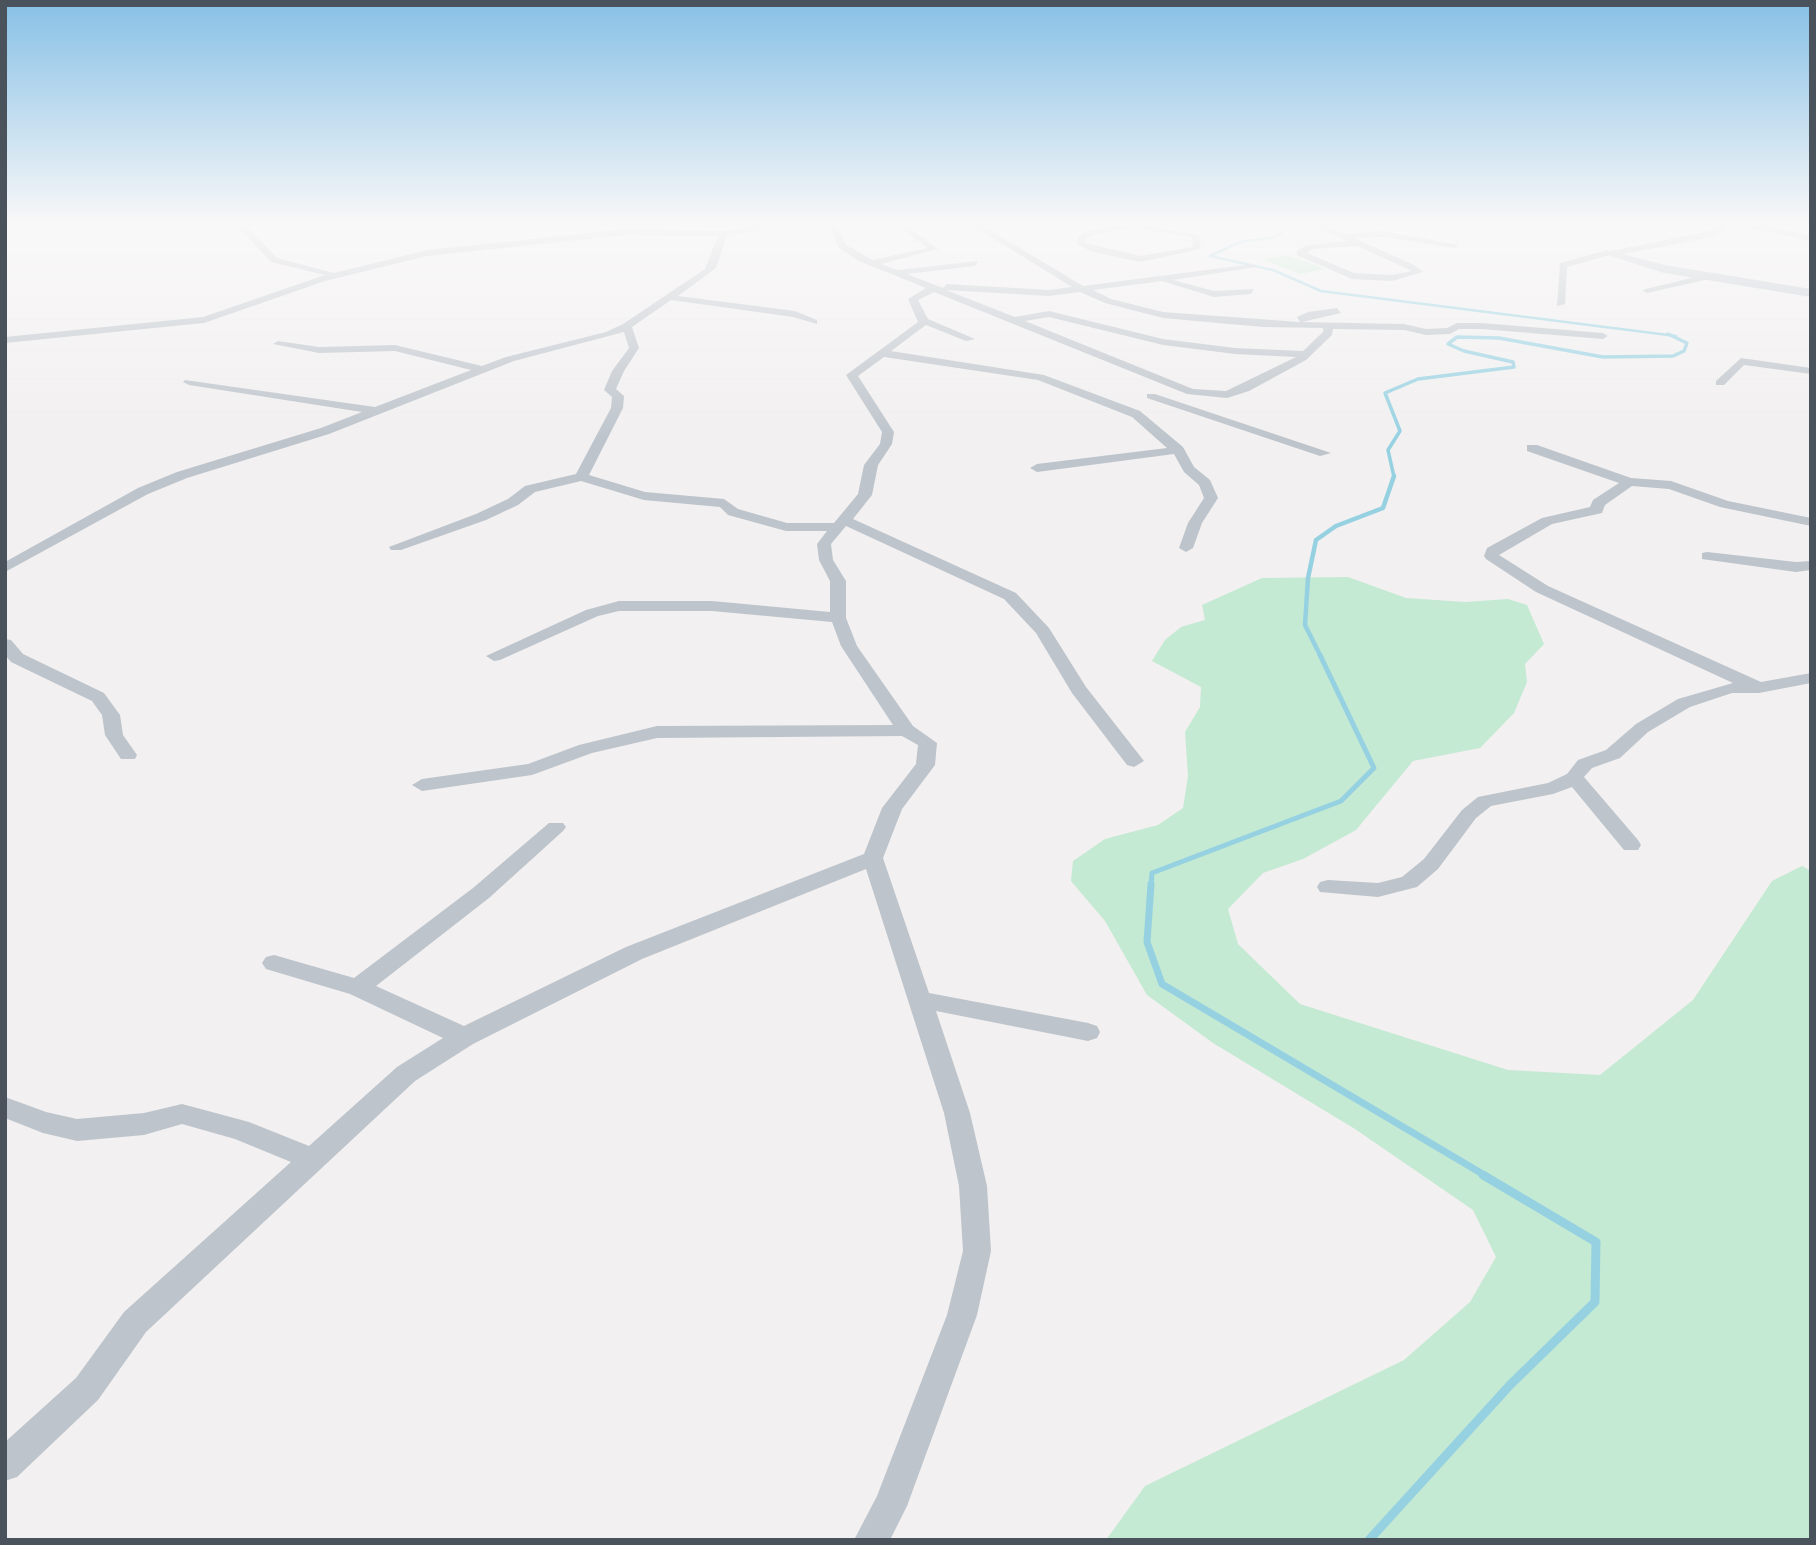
<!DOCTYPE html>
<html>
<head>
<meta charset="utf-8">
<style>
  body { margin:0 }
  #map { position:relative; width:1816px; height:1545px; overflow:hidden; background:#f2f0f0; font-family:"Alegreya Sans",sans-serif }
  canvas { display:block }
  .frame { position:absolute; inset:0; border:7px solid #4a535b; pointer-events:none }
</style>
</head>
<body>
<div id="map">
<canvas width="1816" height="1545"></canvas>
<div class="frame"></div>
</div>
<script>
const c = document.querySelector('canvas').getContext('2d');
c.lineJoin = 'round';
function fillPath(path, color) {
  c.fillStyle = color;
  c.fill(path, 'evenodd');
}
function poly(rows) {
  const path = new Path2D();
  for (const r of rows) {
    path.moveTo(r[0], r[1]);
    for (let i = 2; i < r.length; i += 2) path.lineTo(r[i], r[i + 1]);
  }
  return path;
}
function strokePath(path, color, width, dash) {
  c.strokeStyle = color;
  c.lineWidth = width;
  c.lineCap = dash ? 'butt' : 'round';
  c.setLineDash(dash || []);
  c.stroke(path);
}
fillPath(poly([
  [1287,255,1326,269,1300,274,1262,259],
  [1348,577,1406,598,1465,602,1508,599,1527,605,1544,644,1525,664,1527,682,1514,713,1480,748,1413,761,1356,830,1303,859,1263,873,1228,909,1238,944,1300,1004,1508,1070,1600,1075,1693,1000,1772,881,1802,866,1811,871,1811,1540,1106,1540,1145,1486,1404,1360,1470,1302,1496,1257,1473,1210,1355,1129,1213,1043,1147,995,1105,921,1071,881,1073,861,1105,839,1158,825,1183,808,1188,776,1185,732,1200,707,1201,687,1152,661,1165,640,1181,627,1205,620,1202,605,1262,578]
]), '#c4ead3');
strokePath(poly([
  [1189,224,1278,228,1282,232,1275,237,1240,242,1210,256,1273,270,1321,291,1676,336]
]), '#96d1e2', 2.5);
strokePath(poly([
  [1394,477,1388,450,1400,431,1385,393,1418,379,1514,367,1513,362,1464,351,1448,344,1457,337,1499,338,1603,357,1673,356,1684,351,1687,343,1668,334]
]), '#96d1e2', 3.5);
strokePath(poly([
  [1321,657,1305,625,1308,578,1316,540,1336,526,1383,508,1394,476]
]), '#96d1e2', 4.5);
strokePath(poly([
  [1151,886,1152,873,1341,801,1374,768,1320,655]
]), '#96d1e2', 5);
strokePath(poly([
  [1151,884,1147,942,1162,984,1486,1176]
]), '#96d1e2', 7);
strokePath(poly([
  [1369,1540,1510,1385,1595,1302,1596,1242,1483,1175]
]), '#96d1e2', 9);
fillPath(poly([
  [224,224,249,228,277,258,334,273,427,250,626,229,723,231,788,224,727,236,716,268,678,296,795,311,817,320,817,324,793,317,671,300,632,327,639,348,624,371,616,389,624,396,623,408,589,475,645,492,724,499,738,509,787,523,834,523,858,494,864,465,880,444,882,432,846,375,918,322,908,299,926,288,859,261,839,248,828,224,836,224,846,245,873,260,927,248,896,224,905,224,938,249,881,264,897,270,978,261,975,266,907,274,943,288,947,284,1049,290,1072,287,970,224,980,224,1083,286,1252,264,1257,267,1173,280,1214,291,1254,289,1251,294,1214,297,1162,281,1093,290,1111,299,1163,312,1300,322,1297,317,1308,312,1337,308,1341,313,1302,322,1404,324,1426,329,1447,328,1457,323,1482,323,1603,333,1608,336,1603,339,1482,329,1459,329,1450,334,1426,335,1404,330,1333,329,1332,335,1306,360,1249,391,1227,398,1187,394,934,292,918,300,928,319,975,339,966,341,926,325,891,351,1044,375,1140,411,1183,447,1194,467,1210,480,1218,498,1202,523,1193,548,1186,552,1179,548,1188,523,1204,498,1199,485,1184,472,1174,454,1037,472,1030,468,1037,464,1167,448,1132,417,1038,380,884,357,858,376,894,432,892,444,878,465,872,495,853,519,1016,593,1049,628,1086,687,1144,761,1134,767,1127,765,1072,693,1036,633,1004,599,846,526,831,544,833,560,846,581,846,618,857,646,913,726,937,743,935,765,902,809,883,858,929,993,1088,1023,1097,1026,1100,1032,1097,1038,1088,1041,936,1011,970,1113,987,1186,991,1251,977,1315,907,1506,890,1540,854,1540,877,1496,947,1315,963,1251,959,1186,944,1113,866,869,642,959,473,1044,415,1081,146,1332,98,1400,17,1477,5,1481,5,1442,76,1378,124,1312,291,1162,235,1139,182,1124,144,1135,77,1141,43,1133,5,1118,5,1097,46,1112,77,1119,144,1113,182,1104,249,1122,309,1146,397,1067,443,1038,350,994,266,969,262,963,266,957,274,955,354,978,473,888,549,823,563,823,566,827,563,831,489,898,376,986,464,1026,626,947,864,854,882,808,916,764,918,745,902,736,657,738,592,753,532,775,422,791,412,785,422,779,528,764,579,745,657,726,893,725,841,646,832,622,712,611,619,611,598,616,500,660,494,661,486,656,586,610,619,601,712,601,830,612,830,581,819,560,817,544,827,531,786,531,728,515,720,507,644,500,581,481,535,492,518,505,486,520,401,550,391,550,389,547,476,514,508,499,525,486,576,474,611,408,612,397,604,390,612,371,629,348,624,332,514,361,329,434,187,478,148,494,5,572,5,562,138,488,177,472,321,428,362,412,189,385,183,382,185,380,375,407,471,370,395,351,319,353,273,344,278,341,319,347,395,345,482,366,506,357,606,332,623,324,705,269,718,236,626,235,427,256,325,281,204,323,5,343,5,337,203,317,325,275,271,262,243,232,224,224],
  [946,290,1049,296,1080,292,1105,303,1163,318,1263,327,1323,328,1323,332,1303,351,1235,348,1163,339,1049,311,1015,317,946,290],
  [1049,317,1163,345,1235,354,1296,357,1226,391,1193,389,1025,321,1049,317],
  [1136,224,1199,235,1201,249,1141,262,1093,252,1077,244,1079,235,1091,230,1136,224],
  [1133,228,1186,236,1192,238,1193,247,1141,256,1085,243,1086,238,1096,234,1133,228],
  [1309,224,1320,224,1345,234,1383,231,1459,245,1455,248,1383,237,1354,238,1414,265,1423,272,1392,281,1352,279,1297,255,1297,251,1307,245,1347,241,1309,224],
  [1357,246,1408,269,1411,271,1392,275,1354,273,1307,253,1312,249,1357,246],
  [1730,224,1748,224,1811,235,1811,241,1730,224],
  [1607,250,1610,255,1567,267,1565,304,1557,306,1560,263,1607,250],
  [1711,273,1714,278,1647,293,1642,290,1711,273],
  [1741,358,1811,368,1811,374,1744,365,1724,385,1716,385,1716,381,1741,358],
  [1147,394,1155,394,1331,453,1320,456,1147,398,1147,394],
  [1527,445,1537,445,1631,478,1671,481,1728,501,1811,518,1811,526,1720,507,1669,489,1632,486,1605,505,1602,513,1552,524,1499,555,1548,586,1761,682,1811,673,1811,683,1759,693,1732,693,1690,707,1648,732,1620,758,1592,768,1584,777,1638,840,1641,845,1638,850,1624,850,1572,787,1553,794,1491,806,1476,818,1438,869,1417,887,1378,897,1320,892,1317,887,1320,882,1328,880,1378,883,1402,877,1424,859,1462,810,1478,797,1548,783,1567,774,1578,760,1606,750,1636,724,1678,699,1733,683,1536,592,1486,559,1484,556,1487,548,1542,518,1590,507,1593,500,1619,483,1527,451,1527,445],
  [1707,552,1796,562,1811,561,1811,570,1796,572,1702,559,1702,553,1707,552],
  [5,639,11,640,23,654,104,693,120,715,123,735,137,755,135,759,121,759,105,735,102,715,92,701,11,662,5,655,5,639]
]), '#bdc4cb');
fillPath(poly([
  [1720,224,1734,224,1712,237,1623,254,1665,265,1811,289,1811,297,1664,273,1601,253,1705,232,1720,224]
]), '#bec6cf');
const sky = c.createLinearGradient(0, 0, 0, 440);
sky.addColorStop(0, '#87c0e6');
sky.addColorStop(0.51, '#f9f8f8');
sky.addColorStop(1, '#f9f8f800');
c.fillStyle = sky;
c.fillRect(0, 0, 1816, 440);
</script>
</body>
</html>
